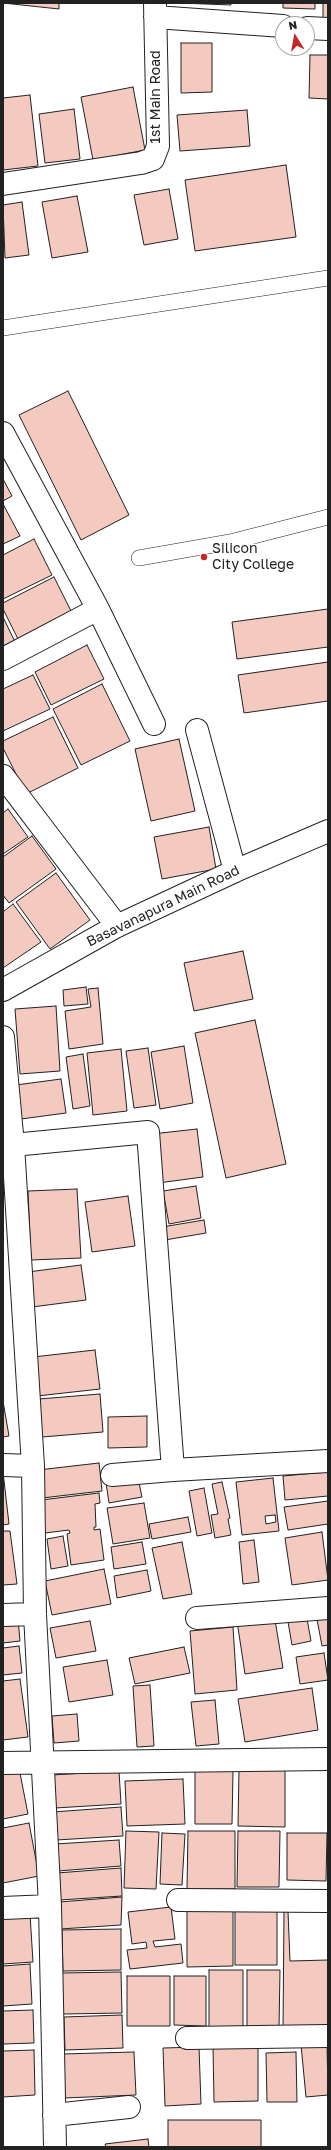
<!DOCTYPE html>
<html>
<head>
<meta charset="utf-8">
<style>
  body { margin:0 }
  #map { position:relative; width:331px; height:2150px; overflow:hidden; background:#fff; font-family:"Golos Text",sans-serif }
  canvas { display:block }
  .frame { position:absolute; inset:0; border:4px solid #222; pointer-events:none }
  .north { position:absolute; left:275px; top:16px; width:40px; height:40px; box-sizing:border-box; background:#fff; border:1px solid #a7a7a7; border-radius:50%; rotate:349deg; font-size:11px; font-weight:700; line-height:16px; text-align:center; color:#222 }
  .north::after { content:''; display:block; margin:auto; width:14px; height:18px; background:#c62828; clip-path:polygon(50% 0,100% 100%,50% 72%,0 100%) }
</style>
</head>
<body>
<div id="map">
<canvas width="331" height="2150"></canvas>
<div class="frame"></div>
<div class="north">N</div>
</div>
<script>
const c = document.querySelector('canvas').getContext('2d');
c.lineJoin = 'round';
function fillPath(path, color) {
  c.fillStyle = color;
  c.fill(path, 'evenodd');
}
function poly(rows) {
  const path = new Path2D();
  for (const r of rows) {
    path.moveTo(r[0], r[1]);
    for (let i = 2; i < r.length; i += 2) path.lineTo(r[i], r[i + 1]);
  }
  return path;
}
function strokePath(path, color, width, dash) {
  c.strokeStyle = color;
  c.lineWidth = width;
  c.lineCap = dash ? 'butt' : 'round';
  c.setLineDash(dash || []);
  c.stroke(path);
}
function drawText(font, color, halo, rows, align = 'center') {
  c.font = font + ' "Golos Text",sans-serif';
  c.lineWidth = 3;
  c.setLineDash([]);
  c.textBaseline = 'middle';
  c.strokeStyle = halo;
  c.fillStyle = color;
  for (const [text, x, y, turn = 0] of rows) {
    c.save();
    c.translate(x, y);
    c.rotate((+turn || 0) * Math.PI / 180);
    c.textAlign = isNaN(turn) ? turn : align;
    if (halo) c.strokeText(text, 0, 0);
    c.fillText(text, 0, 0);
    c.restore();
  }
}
const building = poly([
  [3,3,59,3,59,9,3,3],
  [180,3,231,3,231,5,180,3],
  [283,3,315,3,315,9,283,8,283,3],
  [323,3,328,3,328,18,323,18,323,3],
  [181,43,212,43,212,92,181,93,181,43],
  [310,55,328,55,328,99,309,98,310,55],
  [133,87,145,150,93,160,81,97,133,87],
  [30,95,38,166,3,170,3,98,30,95],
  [74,109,80,159,45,163,39,114,74,109],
  [247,110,250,146,180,151,177,115,247,110],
  [286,165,296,237,195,251,185,180,286,165],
  [169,189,178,239,144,245,134,195,169,189],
  [77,196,88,252,52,258,42,202,77,196],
  [22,202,29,255,5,258,3,205,22,202],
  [68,391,129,515,81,540,19,415,68,391],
  [3,479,12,496,3,501,3,479],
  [3,504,20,536,3,544,3,504],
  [34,539,52,575,3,599,3,555,34,539],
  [54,577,73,615,19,641,3,609,3,603,54,577],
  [328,609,328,647,237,659,232,622,328,609],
  [3,617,16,644,3,650,3,617],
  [87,645,104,679,51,705,35,672,87,645],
  [328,662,328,701,244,713,238,675,328,662],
  [33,675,50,709,3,731,3,689,33,675],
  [102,684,130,741,81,765,53,709,102,684],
  [53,717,78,768,26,794,3,748,3,741,53,717],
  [179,739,195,811,151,821,135,749,179,739],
  [8,809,28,837,3,854,3,813,8,809],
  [209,827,216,869,162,879,154,837,209,827],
  [32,836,56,869,9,903,3,895,3,857,32,836],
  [56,873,90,920,50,949,16,902,56,873],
  [13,904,41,942,3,968,3,912,13,904],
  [243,951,253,999,194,1011,184,963,243,951],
  [86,987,88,1004,64,1006,63,990,86,987],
  [98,988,103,1044,69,1049,65,1011,91,1007,88,989,98,988],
  [56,1006,60,1071,20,1074,15,1009,56,1006],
  [255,1020,286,1164,226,1178,195,1033,255,1020],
  [184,1046,193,1103,160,1109,151,1052,184,1046],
  [148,1048,156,1105,134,1108,126,1051,148,1048],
  [121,1049,127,1111,93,1115,87,1053,121,1049],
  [83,1054,90,1106,73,1109,66,1057,83,1054],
  [61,1079,66,1113,21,1119,16,1085,61,1079],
  [197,1129,203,1177,158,1183,152,1134,197,1129],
  [196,1186,201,1218,169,1224,163,1191,196,1186],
  [77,1189,81,1258,31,1260,28,1191,77,1189],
  [128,1196,135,1246,92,1252,85,1202,128,1196],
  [204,1220,206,1233,159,1241,156,1228,204,1220],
  [81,1265,86,1300,32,1307,28,1272,81,1265],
  [95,1350,100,1389,37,1396,33,1357,95,1350],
  [100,1394,103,1432,42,1437,39,1399,100,1394],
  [3,1401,9,1436,3,1437,3,1401],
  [147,1416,147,1447,108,1448,108,1417,147,1416],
  [99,1463,102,1491,42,1498,38,1470,99,1463],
  [3,1472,9,1524,3,1525,3,1472],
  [328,1472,328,1496,285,1500,283,1476,328,1472],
  [138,1478,142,1497,109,1503,106,1483,138,1478],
  [273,1478,279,1531,242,1535,236,1482,273,1478],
  [222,1482,230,1518,228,1519,231,1535,215,1538,211,1515,218,1514,212,1484,222,1482],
  [204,1488,212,1533,197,1536,189,1491,204,1488],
  [99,1493,100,1503,95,1504,96,1527,94,1527,94,1530,100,1529,104,1560,71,1565,67,1534,70,1533,69,1530,45,1533,41,1500,99,1493],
  [328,1501,328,1524,288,1530,284,1507,328,1501],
  [144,1503,150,1538,113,1544,107,1508,144,1503],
  [275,1515,276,1522,266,1524,265,1516,275,1515],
  [188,1517,191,1532,152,1539,149,1524,188,1517],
  [3,1531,10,1531,17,1584,3,1585,3,1531],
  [322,1532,328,1580,292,1585,285,1538,322,1532],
  [63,1536,68,1566,51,1569,47,1539,63,1536],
  [254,1540,259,1582,243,1584,239,1542,254,1540],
  [142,1542,146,1564,114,1569,111,1547,142,1542],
  [182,1542,192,1594,163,1599,152,1548,182,1542],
  [104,1569,111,1604,52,1615,45,1581,104,1569],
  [147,1570,151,1591,117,1598,114,1576,147,1570],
  [328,1611,328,1645,322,1646,316,1614,328,1611],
  [306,1613,311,1641,292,1645,287,1616,306,1613],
  [274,1614,283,1668,245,1674,237,1621,274,1614],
  [18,1619,20,1641,3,1643,3,1621,18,1619],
  [90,1621,96,1651,56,1658,50,1628,90,1621],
  [233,1627,237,1690,195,1694,190,1631,233,1627],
  [19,1646,22,1673,3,1675,3,1648,19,1646],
  [184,1647,190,1673,135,1684,129,1658,184,1647],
  [324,1653,328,1680,300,1684,296,1657,324,1653],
  [107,1660,113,1695,69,1702,63,1667,107,1660],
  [20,1679,28,1737,3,1740,3,1681,20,1679],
  [150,1685,154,1746,137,1747,133,1686,150,1685],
  [312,1688,318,1730,245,1742,238,1699,312,1688],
  [215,1700,219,1744,196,1746,191,1702,215,1700],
  [77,1714,79,1741,54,1743,52,1716,77,1714],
  [19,1768,28,1814,3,1819,3,1771,19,1768],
  [239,1769,285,1770,285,1827,238,1826,239,1769],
  [119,1771,121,1804,55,1808,52,1775,119,1771],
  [195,1771,233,1771,232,1824,195,1824,195,1771],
  [183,1779,185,1824,127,1826,125,1781,183,1779],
  [121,1807,123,1836,56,1840,53,1812,121,1807],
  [29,1823,39,1876,3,1883,3,1828,29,1823],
  [126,1831,159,1832,156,1889,124,1888,126,1831],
  [188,1831,235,1831,235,1889,187,1889,188,1831],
  [238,1831,280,1831,279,1887,237,1887,238,1831],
  [162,1833,185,1834,182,1885,160,1884,162,1833],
  [287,1833,327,1833,326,1881,287,1880,287,1833],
  [119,1840,121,1866,58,1871,55,1844,119,1840],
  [121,1868,122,1896,59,1900,57,1873,121,1868],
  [122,1897,121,1925,60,1929,59,1902,122,1897],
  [171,1907,175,1939,153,1941,155,1947,181,1944,183,1963,130,1969,127,1950,147,1948,146,1942,132,1944,128,1912,171,1907],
  [235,1909,277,1909,277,1965,235,1965,235,1909],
  [284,1910,328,1910,328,2029,283,2029,284,1910],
  [187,1911,233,1911,233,1966,187,1967,187,1911],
  [288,1911,328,1911,328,1960,290,1961,288,1911],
  [30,1914,33,1962,3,1964,3,1916,30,1914],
  [121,1929,121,1970,63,1971,62,1930,121,1929],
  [30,1964,32,2004,3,2006,3,1966,30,1964],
  [209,1970,243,1970,243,2029,209,2029,209,1970],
  [247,1970,280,1970,279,2028,247,2028,247,1970],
  [121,1972,122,2013,63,2014,62,1973,121,1972],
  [127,1976,170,1976,170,2026,127,2026,127,1976],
  [174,1976,206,1976,206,2026,174,2025,174,1976],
  [33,2010,34,2043,3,2044,3,2011,33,2010],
  [122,2015,123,2048,65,2050,64,2017,122,2015],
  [327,2042,328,2095,306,2097,301,2045,327,2042],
  [258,2045,258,2101,214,2102,213,2046,258,2045],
  [199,2047,201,2104,165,2106,163,2048,199,2047],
  [34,2050,35,2095,3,2097,3,2051,34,2050],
  [134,2052,136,2095,64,2098,63,2054,134,2052],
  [296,2052,297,2102,267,2102,266,2053,296,2052],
  [168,2120,261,2120,261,2147,168,2147,168,2120],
  [148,2139,149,2147,106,2147,105,2144,148,2139]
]);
fillPath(building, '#f3c9c0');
strokePath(building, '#222', 1);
const lane = poly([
  [3,328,328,278],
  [139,558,230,542,328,517]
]);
const street = poly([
  [155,17,283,26],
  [307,28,328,29],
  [3,184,141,163,153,159,158,146,155,3],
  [3,433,98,609,154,724],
  [3,659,98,609],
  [197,730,235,871],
  [3,776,117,926],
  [3,1037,13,1145,33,1466,35,1614,50,1906,55,2147],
  [13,1145,148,1132,173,1470,328,1461],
  [3,1465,33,1466],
  [112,1475,173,1470],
  [3,1615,35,1614],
  [197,1618,328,1608],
  [3,1763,328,1759],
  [178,1900,328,1901],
  [3,1908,50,1906],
  [187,2038,328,2036],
  [54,2115,129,2107]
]);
const secondary = poly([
  [3,990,117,926,235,871,328,831]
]);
strokePath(lane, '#222', 16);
strokePath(street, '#222', 24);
strokePath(secondary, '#222', 24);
strokePath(lane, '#fff', 15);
strokePath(street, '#fff', 22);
strokePath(secondary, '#fff', 22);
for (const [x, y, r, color] of [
  [204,557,4,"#c62828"]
]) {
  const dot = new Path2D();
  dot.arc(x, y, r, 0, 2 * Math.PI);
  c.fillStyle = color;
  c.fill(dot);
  strokePath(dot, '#fff', 1.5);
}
drawText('14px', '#222', '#fff', [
  ["1st Main Road",156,97,-90],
  ["Basavanapura Main Road",163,906,-26]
]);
drawText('14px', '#222', '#fff', [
  ["Silicon",212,549],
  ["City College",212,565]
], 'left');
</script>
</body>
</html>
